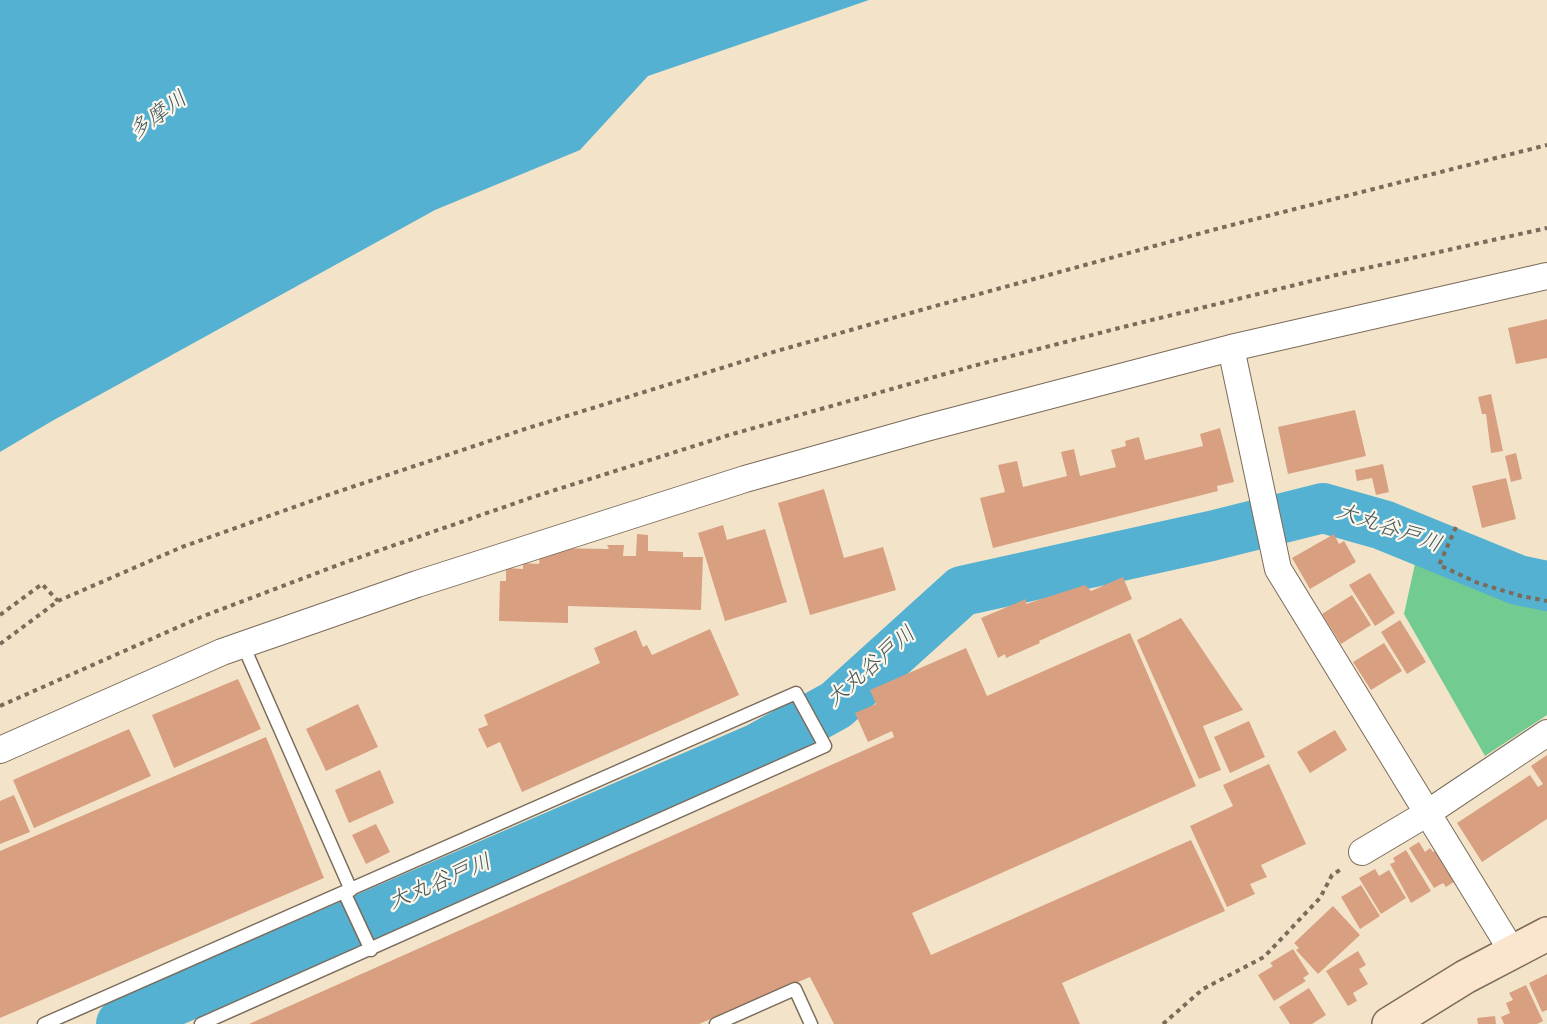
<!DOCTYPE html>
<html>
<head>
<meta charset="utf-8">
<style>
  body { margin:0 }
  canvas { display:block; background:#f3e4c9 }
</style>
</head>
<body>
<canvas width="1547" height="1024"></canvas>
<script>
const c = document.querySelector('canvas').getContext('2d');
c.lineJoin = 'round';
function fillPath(path, color) {
  c.fillStyle = color;
  c.fill(path, 'evenodd');
}
function poly(rows) {
  const path = new Path2D();
  for (const r of rows) {
    path.moveTo(r[0], r[1]);
    for (let i = 2; i < r.length; i += 2) path.lineTo(r[i], r[i + 1]);
  }
  return path;
}
function strokePath(path, color, width, dash) {
  c.strokeStyle = color;
  c.lineWidth = width;
  c.lineCap = dash ? 'butt' : 'round';
  c.setLineDash(dash || []);
  c.stroke(path);
}
function drawText(font, color, halo, rows, align = 'center') {
  c.font = font + ' Dekko,"Klee One",sans-serif';
  c.lineWidth = 4.5;
  c.setLineDash([]);
  c.textBaseline = 'middle';
  c.strokeStyle = halo;
  c.fillStyle = color;
  for (const [text, x, y, turn = 0] of rows) {
    c.save();
    c.translate(x, y);
    c.rotate((+turn || 0) * Math.PI / 180);
    c.textAlign = isNaN(turn) ? turn : align;
    if (halo) c.strokeText(text, 0, 0);
    c.fillText(text, 0, 0);
    c.restore();
  }
}
fillPath(poly([
  [1418,550,1446,564,1508,587,1547,596,1547,715,1485,756,1404,614]
]), '#72cb91');
fillPath(poly([
  [0,0,869,0,648,76,580,150,435,210,52,421,0,452]
]), '#54b1d2');
strokePath(poly([
  [121,1024,758,748,836,705,962,591,1211,536,1323,508,1383,525,1518,580,1547,586]
]), '#54b1d2', 50);
fillPath(poly([
  [1547,319,1547,358,1516,364,1508,328],
  [1491,394,1503,451,1491,453,1486,414,1482,414,1478,397],
  [1355,410,1366,456,1288,474,1278,427],
  [1220,428,1234,482,1217,486,1218,491,993,548,980,498,1005,492,998,465,1017,461,1023,487,1067,476,1061,452,1074,449,1080,476,1116,467,1111,450,1126,446,1125,441,1139,437,1145,460,1203,446,1200,434],
  [1516,453,1522,479,1511,482,1505,456],
  [1383,464,1389,492,1376,495,1372,478,1357,481,1355,470],
  [1506,478,1516,519,1482,528,1472,486],
  [824,489,844,558,883,547,896,590,810,615,778,503],
  [723,525,727,540,765,529,787,602,725,621,698,533],
  [637,534,648,535,648,551,683,552,683,557,703,557,701,610,568,606,568,623,499,621,500,581,506,581,506,568,523,569,523,563,539,564,540,555,552,555,552,548,609,549,607,545,624,545,623,556,636,556],
  [1334,534,1339,544,1344,541,1356,562,1310,589,1292,558],
  [1370,573,1395,613,1375,626,1349,585],
  [1123,577,1132,599,1039,641,1040,643,1006,658,1005,654,998,658,981,618,1026,599,1026,604,1085,585,1091,591],
  [1352,595,1371,625,1341,644,1322,614],
  [1181,618,1243,710,1203,726,1221,770,1199,779,1137,640],
  [1400,620,1426,662,1407,674,1381,632],
  [710,629,739,695,522,792,500,742,487,748,478,729,488,725,484,715,600,663,594,648,636,630,643,647,647,645,652,655],
  [1130,633,1196,786,912,913,931,955,1191,840,1225,911,1062,983,1080,1024,834,1024,810,977,699,1024,249,1024,894,737,892,731,868,742,855,713,876,704,870,690,966,648,987,696],
  [1384,643,1402,671,1371,690,1353,662],
  [238,679,261,729,174,768,152,715],
  [358,704,378,747,326,771,306,729],
  [1249,721,1265,757,1230,773,1214,737],
  [129,729,151,776,34,828,13,780],
  [1335,730,1347,750,1310,773,1297,752],
  [266,737,324,878,0,1018,0,851],
  [1547,755,1547,819,1482,862,1457,823,1530,775,1538,787,1543,784,1531,766],
  [1269,764,1306,844,1261,865,1267,877,1250,884,1255,894,1227,907,1190,826,1233,806,1223,785],
  [380,770,394,803,349,823,335,790],
  [14,795,30,832,0,844,0,801],
  [376,824,390,852,366,864,352,835],
  [1419,842,1425,852,1430,848,1433,852,1438,850,1457,880,1446,887,1443,883,1434,888,1409,848],
  [1406,850,1431,891,1411,903,1390,864,1395,862,1393,858],
  [1375,869,1379,876,1389,870,1406,898,1381,914,1359,878],
  [1361,885,1380,916,1360,929,1341,897],
  [1333,906,1360,935,1318,974,1296,950,1299,948,1294,943],
  [1293,949,1309,974,1303,978,1306,981,1274,1001,1258,975,1273,966,1270,963],
  [1358,951,1366,965,1359,969,1368,984,1353,993,1357,1001,1348,1006,1326,971],
  [1547,974,1547,1010,1542,1012,1529,983],
  [1526,985,1543,1021,1537,1024,1504,1024,1501,1017,1510,1013,1506,1003,1513,1000,1509,993],
  [1309,988,1326,1015,1312,1024,1290,1024,1279,1007],
  [1495,1016,1496,1024,1478,1024,1477,1018]
]), '#d8a080');
const lane = poly([
  [243,645,351,890],
  [344,892,371,950],
  [44,1024,796,693,825,746,201,1024],
  [716,1024,795,989,811,1024]
]);
const street = poly([
  [1231,348,1278,569,1512,951],
  [0,750,222,652,417,584,745,479,926,428,1231,348,1547,276],
  [1362,852,1426,814,1547,733]
]);
const secondary = poly([
  [1389,1024,1465,977,1547,934]
]);
strokePath(lane, '#7b6b5a', 15);
strokePath(street, '#7b6b5a', 28);
strokePath(secondary, '#7b6b5a', 36);
strokePath(poly([
  [1456,527,1439,565,1478,583,1521,596,1547,601],
  [0,615,42,584,58,601],
  [0,644,58,601,182,547,328,495,528,428,770,353,928,308,1220,228,1547,145],
  [0,706,201,617,346,562,533,497,729,435,973,366,1119,328,1340,274,1547,228],
  [1163,1024,1203,989,1264,957,1320,898,1332,875,1343,868]
]), '#7b6b5a', 4, [4.5, 4.5]);
strokePath(lane, '#fff', 12);
strokePath(street, '#fff', 26);
strokePath(secondary, '#fce5cf', 33);
drawText('italic 22px', '#44595d', '#fbf7ec', [
  ["多摩川",160,118,-36],
  ["大丸谷戸川",1388,531,19],
  ["大丸谷戸川",873,669,-41],
  ["大丸谷戸川",441,885,-23]
]);
</script>
</body>
</html>
